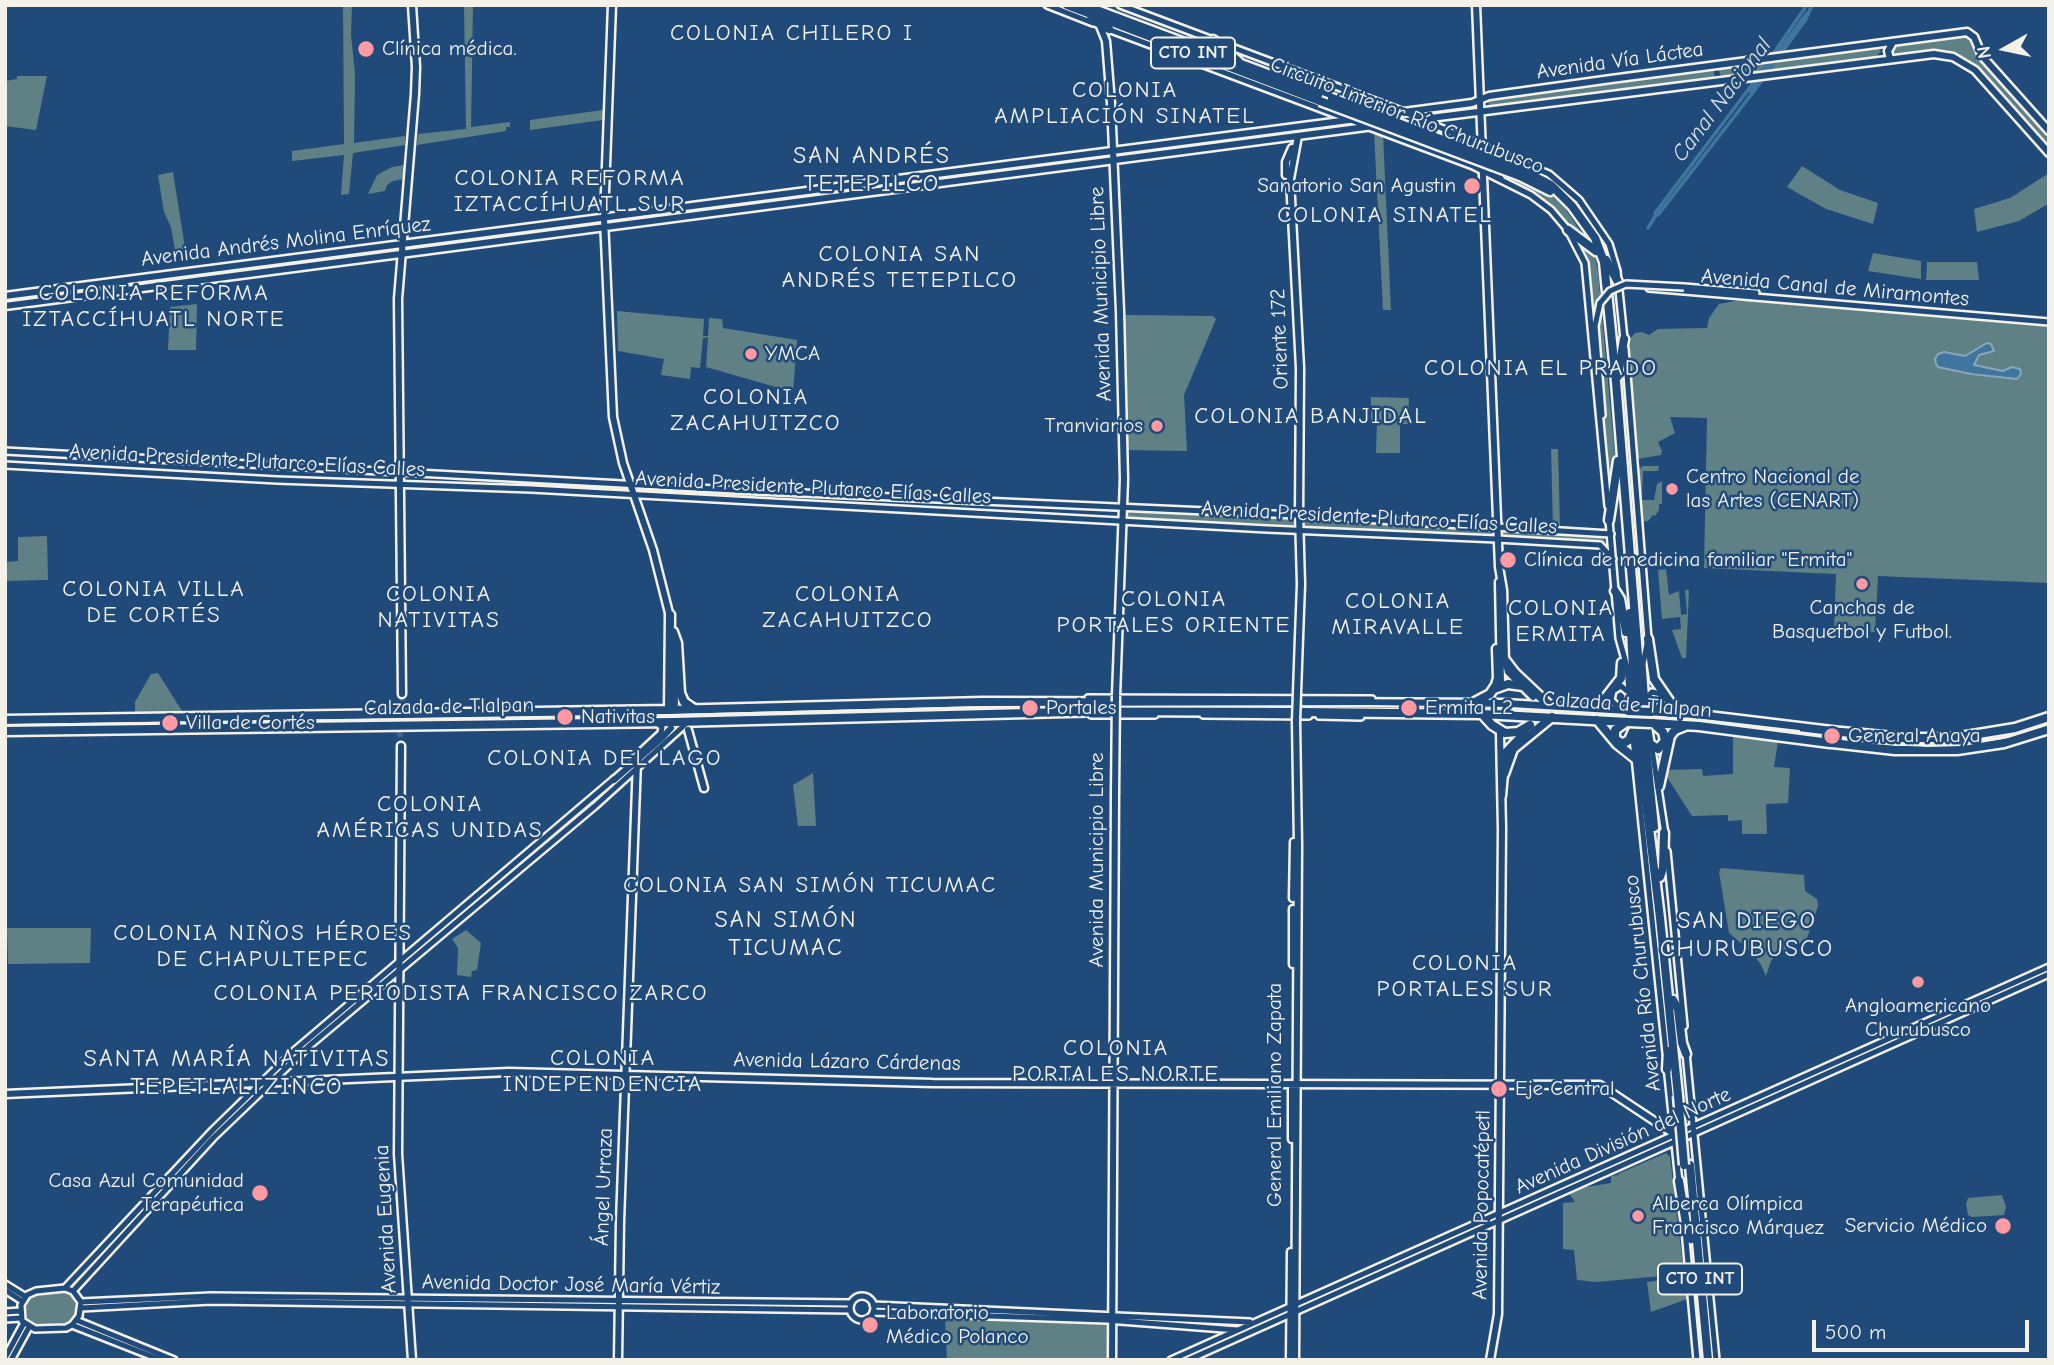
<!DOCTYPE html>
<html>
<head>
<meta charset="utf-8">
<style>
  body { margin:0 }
  #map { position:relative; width:2054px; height:1365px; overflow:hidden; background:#1f4a7a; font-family:"Comic Neue",sans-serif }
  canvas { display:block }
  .frame { position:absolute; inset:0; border:7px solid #f4f1e8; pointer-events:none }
  .north { position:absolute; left:1970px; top:14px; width:70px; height:70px; -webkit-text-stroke:5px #1f4a7a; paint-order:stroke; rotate:261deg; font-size:19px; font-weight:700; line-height:28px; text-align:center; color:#f4f1e8 }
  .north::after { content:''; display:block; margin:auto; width:24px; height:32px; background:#f4f1e8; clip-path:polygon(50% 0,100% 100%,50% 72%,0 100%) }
  .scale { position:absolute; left:1812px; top:1320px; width:217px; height:32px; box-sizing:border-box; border:4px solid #f4f1e8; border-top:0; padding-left:9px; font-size:21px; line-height:24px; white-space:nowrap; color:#f4f1e8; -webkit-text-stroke:5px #1f4a7a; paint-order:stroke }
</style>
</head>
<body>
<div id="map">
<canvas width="2054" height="1365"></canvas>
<div class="frame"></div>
<div class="north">N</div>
<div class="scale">500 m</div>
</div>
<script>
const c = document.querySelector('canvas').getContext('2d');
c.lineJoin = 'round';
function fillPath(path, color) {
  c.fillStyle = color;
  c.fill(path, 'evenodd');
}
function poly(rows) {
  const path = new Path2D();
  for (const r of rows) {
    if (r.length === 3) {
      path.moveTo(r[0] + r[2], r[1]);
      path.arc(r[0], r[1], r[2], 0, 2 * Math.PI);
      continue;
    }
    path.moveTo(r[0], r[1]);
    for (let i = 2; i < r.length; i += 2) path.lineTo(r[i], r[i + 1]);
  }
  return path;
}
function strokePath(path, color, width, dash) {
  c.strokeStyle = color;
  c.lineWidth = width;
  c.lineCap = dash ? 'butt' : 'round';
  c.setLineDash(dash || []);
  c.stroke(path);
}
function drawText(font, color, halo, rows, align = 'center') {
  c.font = font + ' "Comic Neue",sans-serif';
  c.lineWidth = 5;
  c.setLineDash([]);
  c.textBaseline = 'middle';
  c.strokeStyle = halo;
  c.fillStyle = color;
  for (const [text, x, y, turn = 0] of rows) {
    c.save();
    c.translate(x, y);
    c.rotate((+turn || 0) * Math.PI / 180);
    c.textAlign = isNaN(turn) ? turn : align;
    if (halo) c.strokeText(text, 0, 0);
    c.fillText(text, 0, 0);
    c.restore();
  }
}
fillPath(poly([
  [343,5,352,5,351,35,355,74,354,143,405,136,405,145,353,153,349,194,341,195,344,155,292,161,292,151,344,144],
  [464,5,473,5,471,127,510,122,510,127,506,127,506,131,417,145,418,134,466,129],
  [1963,35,1969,37,1976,50,2049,132,2049,150,1985,78,1953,55,1890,55,1894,43],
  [1878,48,1881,51,1874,59,1743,75,1721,76,1719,71,1719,66],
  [1713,66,1715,79,1493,108,1489,107,1488,100,1491,97],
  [17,76,47,76,36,130,5,126,5,81,17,79],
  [603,110,603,120,530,130,530,120],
  [1374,132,1383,134,1391,310,1383,310],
  [405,165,404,179,393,181,387,185,385,191,368,194,377,175,392,167],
  [1802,166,1840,190,1878,203,1873,224,1826,209,1787,187],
  [1493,169,1525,181,1549,193,1564,207,1589,244,1543,200],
  [173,172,186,254,176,256,171,227,164,212,158,175],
  [2049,173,2048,204,2019,221,1977,232,1974,209,2010,198],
  [1578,241,1594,252,1598,272,1615,456,1611,505,1597,326,1594,326,1588,258],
  [1873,253,1921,261,1921,279,1868,271],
  [1927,262,1977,262,1979,280,1926,280],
  [1741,300,2049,326,2049,583,1878,576,1875,632,1834,630,1836,574,1704,568,1707,418,1670,417,1675,433,1658,442,1662,451,1661,455,1637,459,1628,341,1635,333,1642,332,1649,335,1658,329,1707,328,1709,318,1719,304],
  [197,304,196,350,168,350,170,307],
  [617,311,704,319,703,336,708,336,709,318,722,319,723,328,797,340,793,392,706,367,708,337,703,338,700,368,691,367,690,379,661,375,664,359,618,351],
  [1125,315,1213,316,1216,319,1184,395,1187,451,1125,450],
  [1624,355,1636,502,1631,502,1632,510,1636,510,1646,638,1641,663,1619,381],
  [1371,397,1409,398,1408,424,1400,424,1400,453,1376,453,1377,424,1371,423],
  [1551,449,1558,449,1560,528,1553,528],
  [1643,466,1659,466,1658,471,1643,471,1642,500,1654,500,1657,484,1662,481,1662,504,1659,504,1659,510,1655,516,1653,515,1648,521,1642,522,1638,470],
  [1128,509,1291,517,1294,523,1291,529,1127,520],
  [1302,518,1491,529,1494,534,1491,537,1303,529],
  [1504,530,1603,537,1605,542,1603,546,1504,538,1501,534],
  [47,536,48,580,5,581,5,562,18,561,18,537],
  [1666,569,1669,595,1679,591,1681,615,1687,614,1685,590,1689,590,1686,658,1682,658,1672,630,1681,629,1680,617,1662,619,1658,570],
  [158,673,182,711,182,713,138,714,135,711,135,702,151,674],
  [1733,736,1778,741,1774,767,1790,768,1788,803,1766,804,1767,834,1742,834,1742,820,1728,821,1728,815,1692,816,1667,777,1666,770,1702,769,1703,776,1733,774],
  [813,773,816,826,798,826,793,785],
  [1721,868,1804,875,1805,891,1817,899,1818,906,1806,941,1778,953,1771,961,1766,976,1760,963,1750,951,1729,933,1719,872],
  [7,928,91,928,90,963,8,964],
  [466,930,481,943,477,970,472,971,471,977,457,975,458,948,452,939],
  [1666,1153,1670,1157,1684,1274,1596,1282,1577,1280,1574,1250,1563,1249,1563,1203,1575,1202,1569,1193,1586,1187,1611,1183,1611,1176,1618,1175,1620,1173],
  [2002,1195,2006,1207,2004,1215,1972,1217,1968,1215,1966,1204,1968,1198],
  [1684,1277,1688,1285,1690,1298,1651,1312,1647,1282],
  [67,1292,79,1303,76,1319,67,1326,38,1327,25,1319,24,1304,31,1296,36,1293],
  [951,1316,1107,1324,1109,1329,1110,1360,947,1360,945,1318]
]), '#5f8186');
const water = poly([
  [1987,343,1991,344,1994,351,1979,355,1974,365,2003,371,2012,367,2020,369,2021,374,2017,379,1971,374,1938,367,1936,364,1935,359,1938,354,1944,352,1965,356,1987,343]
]);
fillPath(water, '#40769d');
strokePath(water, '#88a7bb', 2);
strokePath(poly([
  [1807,5,1748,90,1655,213,1658,215,1754,91,1806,19,1812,5],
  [1750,91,1807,13],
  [1648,228,1656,215]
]), '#40769d', 3.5);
strokePath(poly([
  [1531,724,1536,711,1533,697],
  [1496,726,1491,717,1491,704,1501,685],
  [401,746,400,733,403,700]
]), '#3f638a', 6, [6, 3]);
const secondary = poly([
  [1047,5,1093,23],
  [1120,5,1399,110,1549,174,1579,200,1609,244,1617,271,1624,339],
  [1108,29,1473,166,1531,195,1551,210,1568,230,1585,263,1608,506],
  [1501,178,1493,171,1493,157,1495,155,1502,156],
  [1684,287,1756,293],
  [1649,288,2049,322],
  [1600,303,1595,326,1602,415],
  [1625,349,1648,639,1643,664,1646,705],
  [5,451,735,490,1296,515,1611,534],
  [5,465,277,480,531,489,1267,529,1497,539,1600,545,1613,559],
  [1609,520,1619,638,1627,667,1630,704],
  [1088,698,1372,699],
  [1646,698,1652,692,1661,694,1662,703,1656,709],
  [1618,707,1611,700,1613,691,1621,686,1627,691],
  [1091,715,1155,715],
  [1203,715,1309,716],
  [1319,716,1361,717],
  [1632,729,1666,1053],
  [1649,730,1665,834],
  [633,759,661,733,662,727,658,724],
  [1667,851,1684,1026],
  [1686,1053,1716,1360],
  [1667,1066,1679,1182],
  [1685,1230,1697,1360],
  [5,1284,26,1297],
  [65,1288,213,1130,294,1051,614,779],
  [65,1288,73,1291,81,1302,79,1316,72,1325,66,1328,35,1329,22,1321,21,1305,27,1295,36,1291,65,1288],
  [5,1290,22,1301],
  [73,1291,213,1138,309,1046,595,806,688,722],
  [862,1308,12],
  [81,1302,211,1296,851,1303],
  [873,1305,1250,1322],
  [81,1308,211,1301,850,1310],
  [5,1312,20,1311],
  [873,1312,1107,1320,1237,1330],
  [5,1319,21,1318],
  [76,1320,174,1360],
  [72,1325,161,1360],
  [5,1358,24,1323],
  [11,1360,29,1327],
  [1171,1360,2049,967],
  [1188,1360,2049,974]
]);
const primary = poly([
  [612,5,604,219,613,417,623,463,653,550,670,617],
  [1476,5,1499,567,1503,590,1505,660,1508,672,1533,697],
  [1100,26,1106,41,1111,103,1120,311,1124,479,1116,696],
  [1890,59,1888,51,1893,42],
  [1381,115,1472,103,1489,96,1611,79,1967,32,1974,37,1982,56,2049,131],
  [1399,122,1934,54,1953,57,1975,70,2049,153],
  [1298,136,1290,179,1300,368,1299,515,1301,584,1299,637],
  [1286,175,1286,162,1292,148],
  [5,296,1364,118],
  [5,306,1381,125],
  [1499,582,1501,684],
  [673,646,675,704],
  [402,694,398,299,415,94,416,67,412,5],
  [688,730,704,788],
  [401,746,398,1154,412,1360],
  [614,780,662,738,671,728],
  [1502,796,1506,751,1527,729],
  [1293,898,1294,842],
  [1293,964,1293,909],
  [5,1094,509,1072,933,1083,1600,1085,1674,1134],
  [1659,1125,1667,1124,1672,1118],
  [1292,1139,1292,1087],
  [618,1360,620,1221,637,761],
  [1112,1360,1115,793],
  [1290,1360,1291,1252],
  [1295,1360,1298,845,1296,721],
  [1490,1360,1498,1314,1502,829,1500,734]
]);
const highway = poly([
  [1067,5,1320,101],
  [1083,5,1332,98],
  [1091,19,1109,29],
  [1213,40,1238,61],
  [1522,170,1551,185,1572,206,1595,238,1604,262,1616,382,1642,705],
  [1520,176,1550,191],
  [1568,230,1596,251],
  [1606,260,1618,282],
  [1618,376,1624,339],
  [1609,520,1618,461],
  [1615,591,1620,599,1626,632],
  [1630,613,1635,704],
  [673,632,677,643,680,693,684,702,694,709],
  [1648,639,1654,679,1676,711,1680,713],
  [1505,660,1515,673,1551,707],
  [1494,689,1508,684,1523,686],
  [1475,702,1490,694,1496,685,1498,678,1497,649],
  [1306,703,1504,704,1628,711],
  [1590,708,1604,700,1621,678,1622,663],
  [669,710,670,615],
  [1120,711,1290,712],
  [1303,712,1482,714,1628,722],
  [1651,712,1708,716,1840,732],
  [1482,714,1492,725,1505,733,1518,732,1530,725],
  [5,720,669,710,983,702,1292,703],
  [1597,720,1617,744,1636,759],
  [1626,722,1615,730,1615,738,1619,742,1624,743,1629,740,1632,733],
  [1651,723,1699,726,1830,743],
  [1637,729,1660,918,1678,1096],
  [1644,729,1654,827],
  [5,731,675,722,1107,711],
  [1842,732,1903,738,1954,738,2015,728,2049,717],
  [1832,743,1895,750,1957,750,2004,743,2049,729],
  [1650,744,1658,749,1665,741,1663,732,1653,723],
  [1504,774,1513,749,1552,717],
  [1659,786,1670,736,1675,730,1685,726],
  [1660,877,1663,868,1664,833],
  [1673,1000,1678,1009,1682,1043,1686,1054],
  [1667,1069,1668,1051],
  [1690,1165,1708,1360],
  [1679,1181,1687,1230,1691,1239]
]);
strokePath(secondary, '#f4f1e8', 10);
strokePath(primary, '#f4f1e8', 11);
strokePath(highway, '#f4f1e8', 13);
strokePath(secondary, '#1f4a7a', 5);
strokePath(primary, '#1f4a7a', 6);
strokePath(highway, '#1f4a7a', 8);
strokePath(poly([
  [5,725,635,716,983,707,1371,706,1511,708,1628,715,1695,719,1799,731],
  [1872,743,1928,746,1963,745,2008,737,2049,724]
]), '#f4f1e8', 2);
const secondaryBridge = poly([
  [1600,303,1610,291,1626,284,1684,287]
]);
const primaryBridge = poly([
  [1296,721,1299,637],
  [1115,793,1116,696]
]);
const highwayBridge = poly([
  [1332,98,1522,170],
  [1320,101,1520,176],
  [1628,711,1651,712],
  [1628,722,1651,723],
  [1678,1096,1684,1165]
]);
strokePath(secondaryBridge, '#f4f1e8', 10, []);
strokePath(primaryBridge, '#f4f1e8', 11, []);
strokePath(highwayBridge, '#f4f1e8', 13, []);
strokePath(secondaryBridge, '#1f4a7a', 5);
strokePath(primaryBridge, '#1f4a7a', 6);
strokePath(highwayBridge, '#1f4a7a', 8);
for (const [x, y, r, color] of [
  [366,49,9,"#ff9aa2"],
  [1472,186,9,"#ff9aa2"],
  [751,354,7,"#ff9aa2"],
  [1157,426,7,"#ff9aa2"],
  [1672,489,7,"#ff9aa2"],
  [1508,560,9,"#ff9aa2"],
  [1862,584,7,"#ff9aa2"],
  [1030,708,9,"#ff9aa2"],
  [1409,708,9,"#ff9aa2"],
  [565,717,9,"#ff9aa2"],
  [170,723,9,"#ff9aa2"],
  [1832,736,9,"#ff9aa2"],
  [1918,982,7,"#ff9aa2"],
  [1499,1089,9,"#ff9aa2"],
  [260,1193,9,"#ff9aa2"],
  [1638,1216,7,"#ff9aa2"],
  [2003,1226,9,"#ff9aa2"],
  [870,1325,9,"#ff9aa2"]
]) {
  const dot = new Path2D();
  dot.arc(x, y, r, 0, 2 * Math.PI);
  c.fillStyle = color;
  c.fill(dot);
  strokePath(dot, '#1f4a7a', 2.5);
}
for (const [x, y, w] of [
  [1193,53,84],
  [1700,1279,84]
]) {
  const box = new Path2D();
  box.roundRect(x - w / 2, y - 15.5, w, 31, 5);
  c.fillStyle = '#1f4a7a';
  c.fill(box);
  strokePath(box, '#f4f1e8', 2);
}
drawText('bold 19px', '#f4f1e8', null, [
  ["CTO INT",1193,53],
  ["CTO INT",1700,1279]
]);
drawText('21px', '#f4f1e8', '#1f4a7a', [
  ["Clínica médica.",382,49],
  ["Sanatorio San Agustin",1456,186,"right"],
  ["YMCA",765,354],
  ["Tranviarios",1143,426,"right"],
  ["Centro Nacional de",1686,477],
  ["las Artes (CENART)",1686,501],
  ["Clínica de medicina familiar \"Ermita\"",1524,560],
  ["Canchas de",1862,608,"center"],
  ["Basquetbol y Futbol.",1862,632,"center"],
  ["Portales",1046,708],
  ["Ermita L2",1425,708],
  ["Nativitas",581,717],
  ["Villa de Cortés",186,723],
  ["General Anaya",1848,736],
  ["Angloamericano",1918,1006,"center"],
  ["Churubusco",1918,1030,"center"],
  ["Eje Central",1515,1089],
  ["Casa Azul Comunidad",244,1181,"right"],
  ["Terapéutica",244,1205,"right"],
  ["Alberca Olímpica",1652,1204],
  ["Francisco Márquez",1652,1228],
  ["Servicio Médico",1987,1226,"right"],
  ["Laboratorio",886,1313],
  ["Médico Polanco",886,1337]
], 'left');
drawText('21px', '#f4f1e8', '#1f4a7a', [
  ["Avenida Vía Láctea",1620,61,-8],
  ["Circuito Interior Río Churubusco",1407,116,21],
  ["Avenida Andrés Molina Enríquez",286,242,-7],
  ["Avenida Canal de Miramontes",1835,288,5],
  ["Avenida Municipio Libre",1101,294,-92],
  ["Oriente 172",1280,339,-92],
  ["Avenida Presidente Plutarco Elías Calles",247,461,3],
  ["Avenida Presidente Plutarco Elías Calles",813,488,3],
  ["Avenida Presidente Plutarco Elías Calles",1379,518,3],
  ["Calzada de Tlalpan",1627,705,4],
  ["Calzada de Tlalpan",449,707,-1],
  ["Avenida Municipio Libre",1097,860,-90],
  ["Avenida Río Churubusco",1643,983,-96],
  ["Avenida Lázaro Cárdenas",847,1062,1],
  ["General Emiliano Zapata",1275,1095,-90],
  ["Avenida División del Norte",1623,1141,-24],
  ["Ángel Urraza",604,1187,-88],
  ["Avenida Popocatépetl",1482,1205,-89],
  ["Avenida Eugenia",386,1219,-93],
  ["Avenida Doctor José María Vértiz",571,1285,1]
]);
c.letterSpacing = '2px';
drawText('23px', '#f4f1e8', '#1f4a7a', [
  ["COLONIA CHILERO I",792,33],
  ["COLONIA",1125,90],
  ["AMPLIACIÓN SINATEL",1125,116],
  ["COLONIA REFORMA",570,178],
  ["IZTACCÍHUATL SUR",570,204],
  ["COLONIA SINATEL",1385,215],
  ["COLONIA SAN",900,254],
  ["ANDRÉS TETEPILCO",900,280],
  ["COLONIA REFORMA",154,293],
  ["IZTACCÍHUATL NORTE",154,319],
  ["COLONIA EL PRADO",1541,368],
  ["COLONIA",756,397],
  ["ZACAHUITZCO",756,423],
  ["COLONIA BANJIDAL",1311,416],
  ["COLONIA VILLA",154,589],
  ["DE CORTÉS",154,615],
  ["COLONIA",439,594],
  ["NATIVITAS",439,620],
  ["COLONIA",848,594],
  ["ZACAHUITZCO",848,620],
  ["COLONIA",1174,599],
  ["PORTALES ORIENTE",1174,625],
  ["COLONIA",1398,601],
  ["MIRAVALLE",1398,627],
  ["COLONIA",1561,608],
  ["ERMITA",1561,634],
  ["COLONIA DEL LAGO",605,758],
  ["COLONIA",430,804],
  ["AMÉRICAS UNIDAS",430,830],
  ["COLONIA SAN SIMÓN TICUMAC",810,885],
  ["COLONIA NIÑOS HÉROES",263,933],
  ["DE CHAPULTEPEC",263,959],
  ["COLONIA",1465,963],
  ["PORTALES SUR",1465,989],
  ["COLONIA PERIODISTA FRANCISCO ZARCO",461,993],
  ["COLONIA",1116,1048],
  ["PORTALES NORTE",1116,1074],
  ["COLONIA",603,1058],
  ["INDEPENDENCIA",603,1084]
]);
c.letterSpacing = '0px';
drawText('italic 23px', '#d9dfdd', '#1f4a7a', [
  ["Canal Nacional",1722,100,-53]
]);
c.letterSpacing = '2px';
drawText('24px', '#f4f1e8', '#1f4a7a', [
  ["SAN ANDRÉS",872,156],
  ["TETEPILCO",872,184],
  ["SAN SIMÓN",786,920],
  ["TICUMAC",786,948],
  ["SAN DIEGO",1747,921],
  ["CHURUBUSCO",1747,949],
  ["SANTA MARÍA NATIVITAS",237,1059],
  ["TEPETLALTZINCO",237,1087]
]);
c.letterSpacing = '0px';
</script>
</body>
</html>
